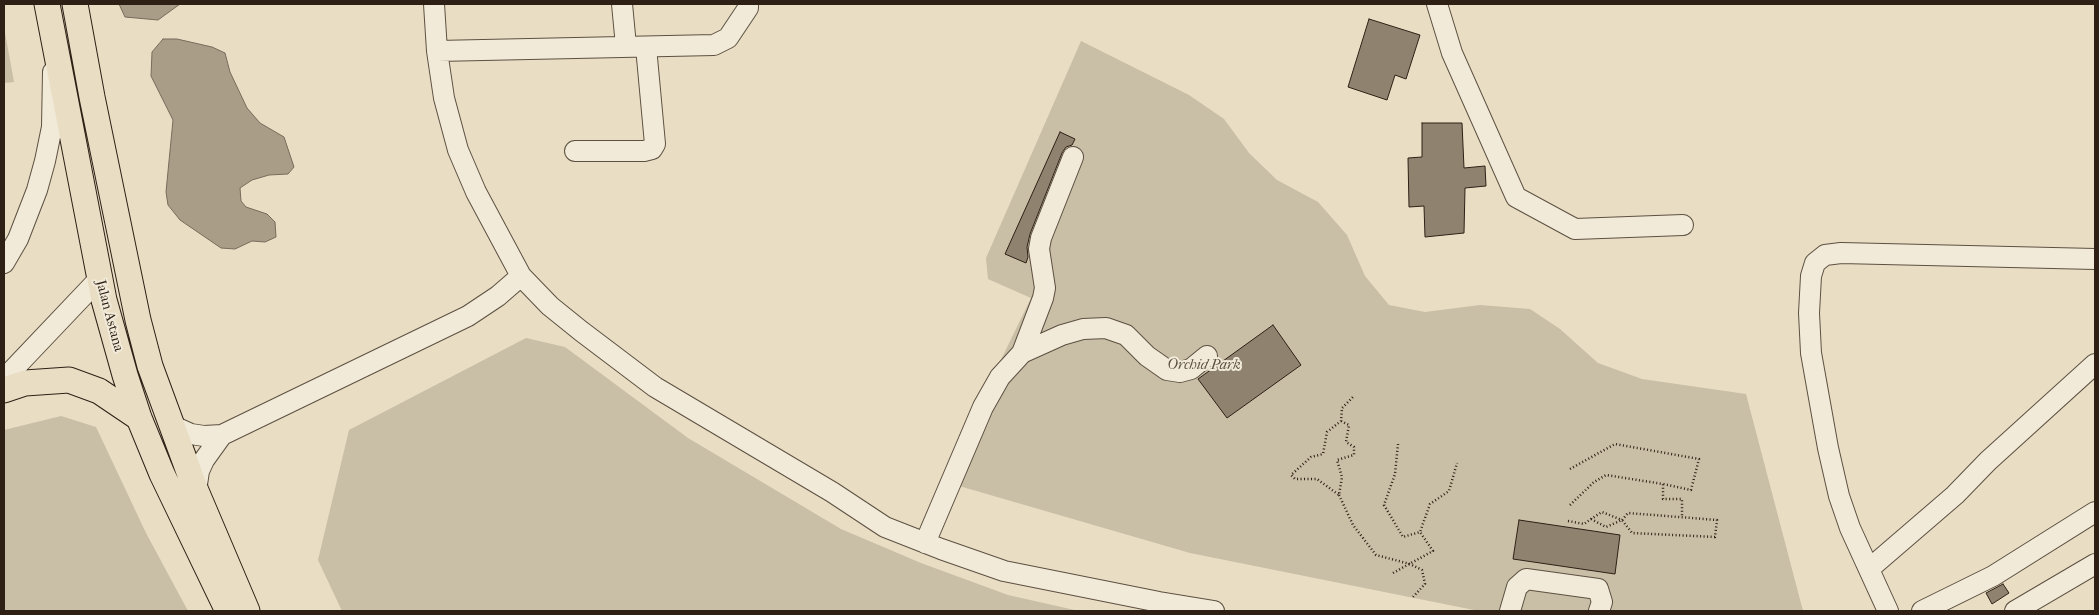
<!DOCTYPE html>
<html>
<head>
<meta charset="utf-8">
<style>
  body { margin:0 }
  #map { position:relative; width:2099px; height:615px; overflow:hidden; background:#e9dec4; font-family:"IM FELL French Canon",serif }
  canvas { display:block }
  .frame { position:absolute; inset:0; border:5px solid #2e2015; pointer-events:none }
</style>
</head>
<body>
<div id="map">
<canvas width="2099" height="615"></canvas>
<div class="frame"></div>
</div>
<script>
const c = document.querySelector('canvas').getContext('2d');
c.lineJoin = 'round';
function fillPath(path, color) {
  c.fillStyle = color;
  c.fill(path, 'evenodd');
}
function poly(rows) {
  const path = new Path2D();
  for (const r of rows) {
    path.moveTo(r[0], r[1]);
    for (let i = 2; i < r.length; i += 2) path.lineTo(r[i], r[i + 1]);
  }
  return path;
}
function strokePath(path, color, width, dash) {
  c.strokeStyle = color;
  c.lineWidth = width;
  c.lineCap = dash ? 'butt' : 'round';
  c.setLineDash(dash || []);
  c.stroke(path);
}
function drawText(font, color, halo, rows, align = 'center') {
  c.font = font + ' "IM FELL French Canon",serif';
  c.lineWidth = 4;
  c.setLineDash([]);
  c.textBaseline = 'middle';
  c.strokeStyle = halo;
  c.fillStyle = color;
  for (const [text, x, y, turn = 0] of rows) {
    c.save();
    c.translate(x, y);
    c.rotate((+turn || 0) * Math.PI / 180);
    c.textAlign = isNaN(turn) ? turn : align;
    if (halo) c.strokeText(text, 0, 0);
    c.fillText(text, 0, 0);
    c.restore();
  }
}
fillPath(poly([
  [4,27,14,82,4,83],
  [1081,41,1189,95,1224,119,1249,153,1277,180,1318,202,1347,235,1365,276,1389,305,1425,312,1480,305,1530,309,1560,329,1598,363,1642,379,1746,394,1803,611,1479,611,1190,553,942,481,1031,298,988,279,986,258],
  [526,338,565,347,688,438,841,529,921,563,1008,595,1079,611,342,611,318,560,349,430],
  [61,416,96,427,146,533,188,611,4,611,4,430]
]), '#c9bea6');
const water = poly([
  [119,4,180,4,158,20,125,17,119,4],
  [163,39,177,39,212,47,225,53,230,72,247,108,260,123,284,137,294,167,288,174,269,175,252,180,240,188,241,201,246,207,267,214,275,222,276,237,265,242,252,241,235,249,221,248,180,220,168,205,166,192,173,120,151,76,152,52,163,39]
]);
fillPath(water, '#a99d88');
strokePath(water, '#786b5a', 1);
const building = poly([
  [1369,19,1420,35,1406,79,1395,75,1387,100,1348,87,1369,19],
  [1422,123,1462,123,1464,168,1485,166,1486,186,1465,188,1464,233,1425,237,1424,206,1409,207,1408,158,1422,157,1422,123],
  [1060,132,1075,139,1072,145,1066,147,1062,153,1030,234,1027,247,1028,257,1026,263,1005,254,1060,132],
  [1273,325,1301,365,1227,418,1198,379,1273,325],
  [1519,520,1620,535,1615,574,1513,559,1519,520],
  [2003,584,2009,593,1992,604,1986,593,2003,584]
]);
fillPath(building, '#8f8370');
strokePath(building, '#2e2015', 1);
const minor = poly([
  [434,4,437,51,444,98,458,150,476,192,521,276,550,306,581,331,655,387,832,492,885,527,941,549,1004,571,1159,602,1214,611],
  [622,4,626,46],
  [1437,4,1452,53,1516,197,1575,229,1683,225],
  [437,51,714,45,728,38,748,8,748,4],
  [575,151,644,151,652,149,655,144,646,47],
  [4,263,18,239,37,190,45,161,52,127,53,72],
  [1022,353,1043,298,1045,288,1039,249,1041,238,1073,157],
  [4,379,99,279],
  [171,425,191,434,204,436,222,435,468,316,498,296,521,276],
  [196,491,199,471,204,460,222,435],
  [925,543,983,407,1000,377,1022,353,1062,335,1083,329,1106,328,1126,335,1147,356,1167,370,1180,372,1191,369,1207,356],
  [1869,569,1955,495,1988,461,2095,364],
  [1510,611,1517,587,1526,579,1598,589,1602,602,1599,611],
  [1888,611,1850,528,1839,496,1828,448,1811,353,1809,313,1811,276,1815,263,1825,255,1841,253,2095,259],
  [1922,611,1993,576,2095,512],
  [2015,611,2095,564]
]);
const major = poly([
  [47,4,104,300,125,375,139,418,162,474,228,611],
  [75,4,92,97,138,320,150,366,196,491,247,611],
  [4,390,25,383,69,380,99,391,139,418]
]);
strokePath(minor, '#5d5041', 22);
strokePath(major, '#2e2015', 27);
strokePath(poly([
  [1341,421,1349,425,1346,442,1354,447,1354,455,1337,460,1342,477,1339,495,1317,479,1295,479,1291,475,1311,457,1323,454,1327,432,1341,421,1342,408,1354,396],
  [1398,444,1395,474,1384,505,1403,537,1420,532,1430,504,1449,491,1457,463],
  [1570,469,1615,444,1699,459,1691,490,1663,484],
  [1339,495,1353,525,1376,555,1410,564,1422,570,1425,584,1412,598],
  [1570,505,1594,482,1606,475,1663,484,1663,499,1682,499,1682,517],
  [1568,521,1584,524,1591,519,1602,512,1622,520,1628,513,1717,520,1715,537,1632,533,1622,520,1606,527,1591,519],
  [1393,573,1433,551,1420,532]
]), '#2e2015', 2.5, [1, 2.5]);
strokePath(minor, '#f1ead9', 20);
strokePath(major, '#e9dec4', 25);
drawText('14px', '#2e2015', '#f1ead9', [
  ["Jalan Astana",109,316,75]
]);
drawText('italic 14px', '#5c4f40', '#f1ead9', [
  ["Orchid Park",1204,366]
]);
</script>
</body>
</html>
